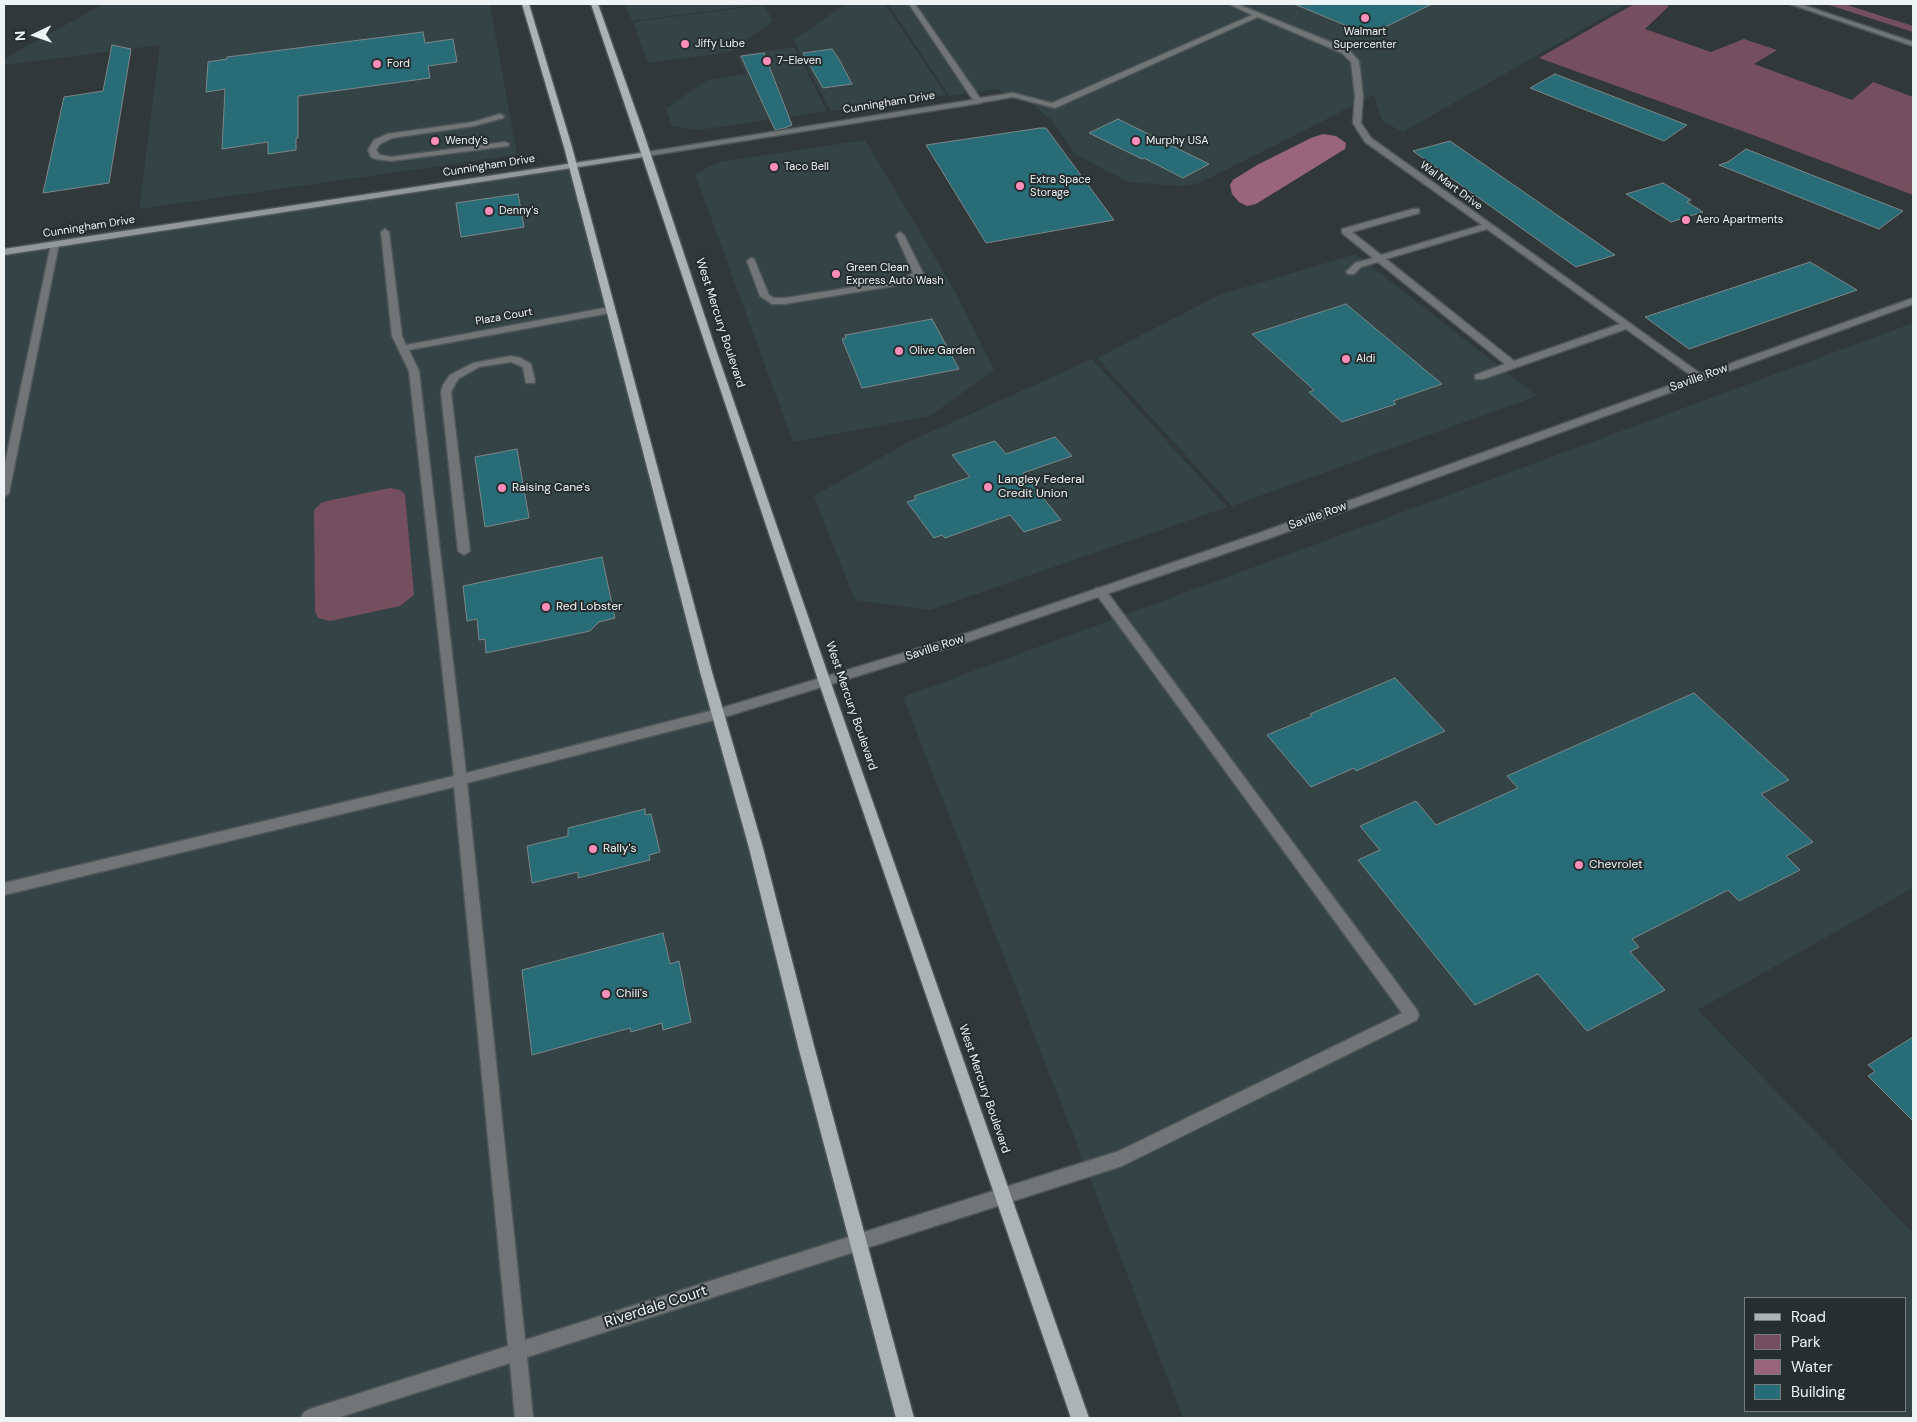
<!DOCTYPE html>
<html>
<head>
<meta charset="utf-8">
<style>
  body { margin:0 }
  #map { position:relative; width:1917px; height:1422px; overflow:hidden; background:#303839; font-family:"DM Sans",sans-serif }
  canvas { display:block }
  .frame { position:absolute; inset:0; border:5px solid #eef3f3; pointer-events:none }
  .legend { position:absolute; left:1744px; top:1297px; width:162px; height:115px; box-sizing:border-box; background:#262e2f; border:1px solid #767d7d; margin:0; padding:6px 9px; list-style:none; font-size:15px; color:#eef3f3 }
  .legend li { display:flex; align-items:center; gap:10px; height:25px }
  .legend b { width:25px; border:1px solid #767d7d }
  .north { position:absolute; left:10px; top:10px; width:50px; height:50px; -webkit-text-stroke:4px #262e2f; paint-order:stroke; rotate:267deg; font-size:14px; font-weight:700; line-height:20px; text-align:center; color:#eef3f3 }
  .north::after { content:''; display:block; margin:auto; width:18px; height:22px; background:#eef3f3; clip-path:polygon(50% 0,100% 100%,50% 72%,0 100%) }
</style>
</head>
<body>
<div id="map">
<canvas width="1917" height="1422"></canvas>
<div class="frame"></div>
<ul class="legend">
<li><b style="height:6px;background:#abb3b4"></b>Road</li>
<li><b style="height:14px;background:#754f5d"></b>Park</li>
<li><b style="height:14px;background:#996679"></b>Water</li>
<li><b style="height:14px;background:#276c76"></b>Building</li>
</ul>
<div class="north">N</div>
</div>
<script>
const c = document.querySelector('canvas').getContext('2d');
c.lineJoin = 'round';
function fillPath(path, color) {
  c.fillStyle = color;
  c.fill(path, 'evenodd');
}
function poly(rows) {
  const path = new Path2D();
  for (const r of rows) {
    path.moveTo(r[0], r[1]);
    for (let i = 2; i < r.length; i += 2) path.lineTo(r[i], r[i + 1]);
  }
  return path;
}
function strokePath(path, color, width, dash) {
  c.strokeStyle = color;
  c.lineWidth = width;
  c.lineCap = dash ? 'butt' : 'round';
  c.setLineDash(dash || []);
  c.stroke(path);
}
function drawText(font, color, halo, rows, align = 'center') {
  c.font = font + ' "DM Sans",sans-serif';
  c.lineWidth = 4;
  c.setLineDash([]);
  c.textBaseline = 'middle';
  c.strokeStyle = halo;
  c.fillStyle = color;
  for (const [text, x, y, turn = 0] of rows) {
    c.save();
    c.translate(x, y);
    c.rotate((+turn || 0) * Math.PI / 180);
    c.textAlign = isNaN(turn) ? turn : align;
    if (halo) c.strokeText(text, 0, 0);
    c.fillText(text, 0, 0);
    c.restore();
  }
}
fillPath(poly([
  [103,4,490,4,517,155,139,209,160,45,4,65,4,59],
  [625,4,763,4,632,21],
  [846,4,885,4,946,95,831,111,793,40],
  [888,4,1627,4,1403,132,1382,121,1374,95,1200,183,1179,186,1128,182,1075,154,1052,121,1033,105,996,89,949,96],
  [764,5,773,21,730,52,648,63,633,22],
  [794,47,827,111,699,130,672,126,666,109,707,80,746,74,737,55],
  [865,140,952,286,994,370,930,416,793,442,695,174,719,162],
  [568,165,740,807,909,1418,4,1418,4,251],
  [1356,254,1537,396,1232,506,1097,358,1219,295],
  [1913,323,1913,888,1698,1010,1913,1233,1913,1418,1183,1418,903,697],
  [1746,1298,1906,1298,1906,1411,1746,1411],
  [1092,359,1227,507,930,610,855,600,814,496,906,443]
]), '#344346');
fillPath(poly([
  [1634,4,1664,4,1669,6,1645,29,1711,52,1744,39,1777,50,1754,64,1852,100,1873,82,1913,97,1913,195,1753,135,1539,58],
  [1826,4,1844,4,1913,26,1913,32],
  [390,488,400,490,405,494,414,595,400,606,330,621,318,618,315,611,314,510,321,503,327,501]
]), '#754f5d');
fillPath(poly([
  [1323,134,1336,136,1346,143,1345,149,1256,204,1247,206,1239,202,1232,194,1230,185,1233,180,1257,165,1311,138]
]), '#996679');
const building = poly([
  [1294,4,1432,4,1369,35,1294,4],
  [423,32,425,43,453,39,457,62,428,66,430,78,298,96,298,138,296,138,296,150,268,154,268,142,222,149,225,89,206,92,208,62,227,59,227,57,423,32],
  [112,45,131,49,109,183,43,193,64,97,103,91,112,45],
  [832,49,840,61,852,84,823,88,803,53,832,49],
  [764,53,792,125,785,128,775,130,741,56,764,53],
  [1555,74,1687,125,1664,141,1530,88,1555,74],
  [1118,119,1209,164,1183,178,1144,158,1142,159,1089,133,1118,119],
  [1040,128,1046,128,1114,220,986,243,926,145,1040,128],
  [1450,141,1615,255,1576,267,1413,151,1450,141],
  [1746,149,1903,211,1879,229,1719,165,1728,162,1746,149],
  [1663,183,1691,200,1687,202,1703,212,1671,222,1626,194,1663,183],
  [518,194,524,227,461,237,456,203,518,194],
  [1810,262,1857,290,1689,349,1645,317,1810,262],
  [1346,304,1442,384,1393,401,1396,404,1342,422,1309,392,1314,390,1252,334,1346,304],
  [932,319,959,369,862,388,842,339,846,338,845,335,932,319],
  [1055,437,1072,456,1023,473,1061,520,1024,532,1010,515,945,538,942,535,934,538,907,502,916,499,914,496,970,477,952,455,995,441,1006,454,1055,437],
  [517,449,529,518,485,527,475,457,517,449],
  [602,557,615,618,599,622,590,631,486,653,485,639,479,640,477,619,467,621,463,586,602,557],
  [1395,678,1445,731,1356,771,1354,768,1311,787,1267,735,1312,716,1310,714,1395,678],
  [1694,693,1789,780,1761,794,1813,842,1786,856,1800,870,1739,901,1728,890,1632,939,1639,947,1630,952,1665,990,1587,1031,1538,974,1475,1005,1358,860,1380,850,1360,826,1416,801,1436,825,1518,788,1507,776,1694,693],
  [645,809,645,815,651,814,660,852,649,855,650,860,578,878,578,872,532,883,527,846,568,836,568,828,645,809],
  [663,933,670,964,679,961,691,1022,663,1030,662,1023,631,1032,630,1028,532,1055,522,970,663,933],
  [1913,1037,1913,1121,1868,1076,1875,1071,1868,1065,1913,1037]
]);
fillPath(building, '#276c76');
strokePath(building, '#7d8687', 1);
const service = poly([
  [909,4,915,4,980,98,1013,93,1052,103,1252,15,1229,4,1237,4,1348,49,1359,61,1363,96,1361,123,1371,138,1705,377,1704,379,1696,379,1626,329,1483,379,1475,379,1475,375,1505,364,1378,262,1361,267,1354,274,1348,274,1346,272,1355,263,1373,258,1342,233,1342,229,1413,209,1419,209,1419,213,1352,232,1381,255,1482,225,1365,142,1353,123,1355,96,1351,62,1342,53,1258,17,1055,108,1013,97,978,103,975,103,909,4],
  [1487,229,1620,324,1514,361,1386,259,1487,229],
  [500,114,504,116,503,118,474,126,392,138,380,144,376,150,380,155,391,157,505,142,509,144,508,146,391,161,375,159,371,157,368,150,374,140,387,134,473,122,500,114],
  [385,229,389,232,402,336,406,345,610,307,615,310,610,313,409,350,419,371,466,773,718,709,722,711,724,714,722,717,718,719,467,783,525,1340,1119,1151,1402,1013,1096,594,1094,591,1096,588,1104,588,1417,1010,1419,1015,1417,1020,1122,1166,527,1357,533,1418,515,1418,510,1363,337,1418,301,1418,304,1412,310,1409,508,1346,454,787,4,895,4,883,454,776,409,371,392,336,381,232,385,229],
  [900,232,904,235,923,273,918,279,905,284,785,304,772,304,760,296,747,261,751,258,754,259,769,295,774,298,785,298,903,279,913,273,896,235,900,232],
  [55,241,59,244,9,493,4,497,4,468,51,244,55,241],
  [511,356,521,358,531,364,535,381,534,383,526,383,523,367,511,362,479,367,458,379,451,392,470,551,464,555,458,551,441,392,443,385,450,375,473,363,511,356]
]);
const minor = poly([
  [978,99,982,101,981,103,647,156,643,154,647,152,978,99]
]);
const tertiary = poly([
  [1790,4,1800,4,1913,42,1913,46,1790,4],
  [1913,298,1913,304,1270,538,961,644,718,719,714,717,712,714,714,711,718,709,953,638,1262,532,1913,298]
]);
const secondary = poly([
  [647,152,650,152,650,156,4,255,4,249,647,152]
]);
const primary = poly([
  [522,4,529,4,572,147,712,672,763,848,814,1046,914,1418,896,1418,798,1046,749,848,700,672,564,147,522,4],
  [591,4,598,4,644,134,715,347,831,683,1089,1418,1071,1418,819,683,591,4]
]);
strokePath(service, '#4e5657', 3);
strokePath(minor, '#4e5657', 3);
strokePath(tertiary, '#4e5657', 3);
strokePath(secondary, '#4e5657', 3);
strokePath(primary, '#4e5657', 3);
fillPath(service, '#717576');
fillPath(minor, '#717576');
fillPath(tertiary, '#717576');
fillPath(secondary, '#929899');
fillPath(primary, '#abb3b4');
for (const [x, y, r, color] of [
  [1365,18,5,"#ff8ebb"],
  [685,44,5,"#ff8ebb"],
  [767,61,5,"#ff8ebb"],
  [377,64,5,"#ff8ebb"],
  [435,141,5,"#ff8ebb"],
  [1136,141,5,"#ff8ebb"],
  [774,167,5,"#ff8ebb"],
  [1020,186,5,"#ff8ebb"],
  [489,211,5,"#ff8ebb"],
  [1686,220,5,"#ff8ebb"],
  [836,274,5,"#ff8ebb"],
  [899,351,5,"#ff8ebb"],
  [1346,359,5,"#ff8ebb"],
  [988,487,5,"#ff8ebb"],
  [502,488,5,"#ff8ebb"],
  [546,607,5,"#ff8ebb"],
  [593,849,5,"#ff8ebb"],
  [1579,865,5,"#ff8ebb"],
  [606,994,5,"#ff8ebb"]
]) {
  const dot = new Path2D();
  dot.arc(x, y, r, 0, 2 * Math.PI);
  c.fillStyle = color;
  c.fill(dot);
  strokePath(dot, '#262e2f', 2);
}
drawText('11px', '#eef3f3', '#262e2f', [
  ["Walmart",1365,32,"center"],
  ["Supercenter",1365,45,"center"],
  ["Jiffy Lube",695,44],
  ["7-Eleven",777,61],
  ["Ford",387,64],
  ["Wendy's",445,141],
  ["Murphy USA",1146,141],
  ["Taco Bell",784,167],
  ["Extra Space",1030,180],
  ["Storage",1030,193],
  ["Denny's",499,211],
  ["Aero Apartments",1696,220],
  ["Green Clean",846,268],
  ["Express Auto Wash",846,281],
  ["Olive Garden",909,351],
  ["Aldi",1356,359]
], 'left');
drawText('11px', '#eef3f3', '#262e2f', [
  ["Cunningham Drive",889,103,-9],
  ["Cunningham Drive",489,166,-9],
  ["Wal Mart Drive",1451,186,36],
  ["Cunningham Drive",89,227,-9],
  ["Plaza Court",504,317,-10]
]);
drawText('12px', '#eef3f3', '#262e2f', [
  ["West Mercury Boulevard",720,323,72],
  ["Saville Row",1699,378,-20],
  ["Saville Row",1318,516,-20],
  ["Saville Row",935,648,-18],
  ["West Mercury Boulevard",851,706,71],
  ["West Mercury Boulevard",984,1089,71]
]);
drawText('12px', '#eef3f3', '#262e2f', [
  ["Langley Federal",998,480],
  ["Credit Union",998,494],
  ["Raising Cane's",512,488],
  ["Red Lobster",556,607],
  ["Rally's",603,849],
  ["Chevrolet",1589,865],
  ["Chili's",616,994]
], 'left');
drawText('15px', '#eef3f3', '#262e2f', [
  ["Riverdale Court",656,1307,-18]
]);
</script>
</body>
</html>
